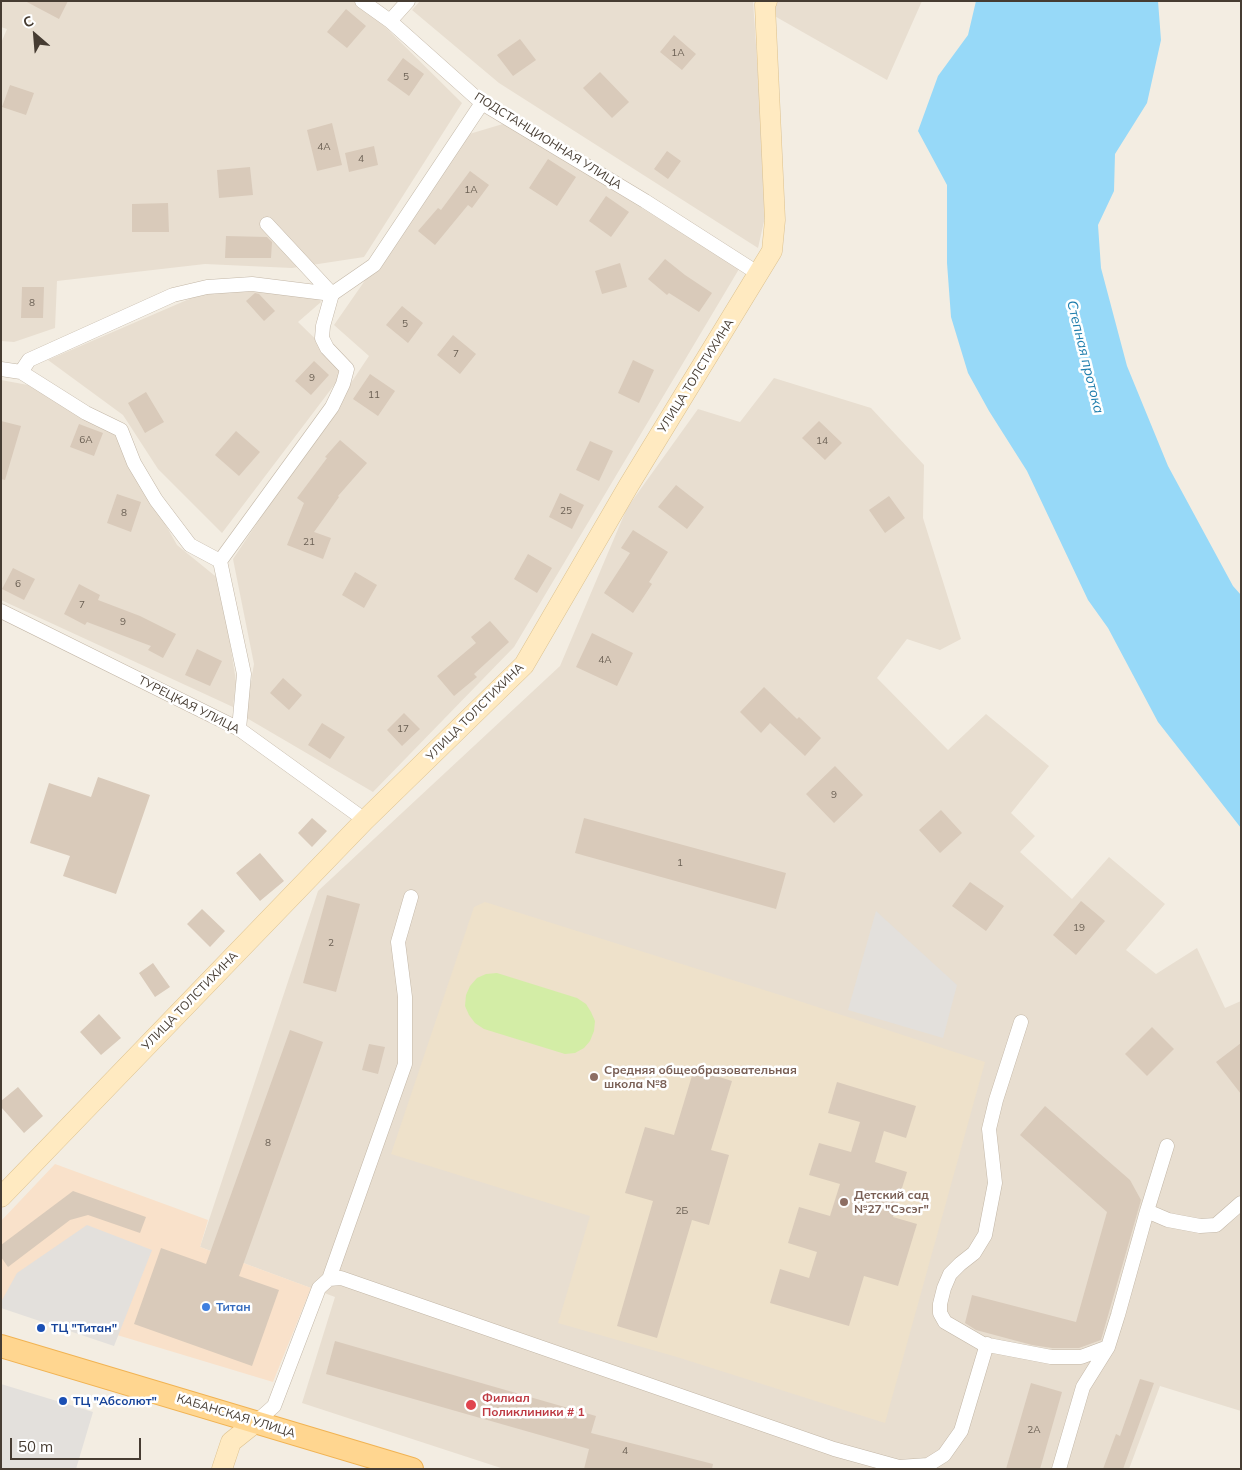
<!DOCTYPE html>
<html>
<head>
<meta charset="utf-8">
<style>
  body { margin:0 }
  #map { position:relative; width:1242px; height:1470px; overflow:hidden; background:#f3ede2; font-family:Mulish,sans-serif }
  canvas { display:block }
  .frame { position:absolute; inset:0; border:2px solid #463c32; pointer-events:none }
  .north { position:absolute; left:10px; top:10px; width:50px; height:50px; -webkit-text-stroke:4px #fff; paint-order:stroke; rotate:333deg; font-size:14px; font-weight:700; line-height:20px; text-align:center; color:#463c32 }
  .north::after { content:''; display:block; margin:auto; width:18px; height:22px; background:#463c32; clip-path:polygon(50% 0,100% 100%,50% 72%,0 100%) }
  .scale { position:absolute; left:10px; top:1438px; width:131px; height:22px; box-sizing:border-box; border:2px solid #463c32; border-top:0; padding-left:6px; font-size:15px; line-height:18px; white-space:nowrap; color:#463c32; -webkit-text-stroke:4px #fff; paint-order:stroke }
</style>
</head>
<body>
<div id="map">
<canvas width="1242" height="1470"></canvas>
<div class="frame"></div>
<div class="north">С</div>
<div class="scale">50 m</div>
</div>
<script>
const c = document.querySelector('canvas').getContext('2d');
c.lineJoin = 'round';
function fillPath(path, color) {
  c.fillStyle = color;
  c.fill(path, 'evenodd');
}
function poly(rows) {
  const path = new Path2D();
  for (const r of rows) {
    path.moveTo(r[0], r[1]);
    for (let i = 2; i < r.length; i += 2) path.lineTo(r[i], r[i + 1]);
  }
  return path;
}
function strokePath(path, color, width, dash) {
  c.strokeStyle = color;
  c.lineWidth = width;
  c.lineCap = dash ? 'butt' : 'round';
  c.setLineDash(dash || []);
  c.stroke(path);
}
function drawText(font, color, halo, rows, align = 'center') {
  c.font = font + ' Mulish,sans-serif';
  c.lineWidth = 5;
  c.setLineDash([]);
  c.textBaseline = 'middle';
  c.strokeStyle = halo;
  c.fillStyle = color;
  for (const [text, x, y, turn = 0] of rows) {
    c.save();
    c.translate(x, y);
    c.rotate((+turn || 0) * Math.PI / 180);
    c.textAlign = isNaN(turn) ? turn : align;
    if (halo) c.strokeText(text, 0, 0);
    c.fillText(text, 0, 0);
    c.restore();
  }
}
fillPath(poly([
  [1,1,359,1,462,103,364,257,292,268,205,264,57,281,55,328,14,342,1,341,1,43,7,29,1,27],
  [420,1,753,1,767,208,758,248,499,83,412,10],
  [778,1,922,1,887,80,771,14],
  [506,123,739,269,514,647,373,792,245,717,254,664,233,559,369,356,334,325,466,135],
  [309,284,321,302,298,322,336,359,341,376,222,533,158,469,123,415,48,360,217,287],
  [774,378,871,408,924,465,923,518,961,639,940,650,907,639,877,678,948,750,986,714,1049,766,1011,813,1035,836,1020,852,1072,899,1109,857,1165,904,1126,950,1156,974,1197,948,1225,1008,1241,1001,1241,1411,1160,1386,1129,1469,504,1469,302,1403,335,1297,200,1247,318,891,560,666,627,508,698,409,740,422],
  [1,380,28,385,115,435,177,545,220,580,236,681,233,707,1,600]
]), '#e8ded0');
fillPath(poly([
  [55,1164,208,1220,200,1247,311,1288,273,1382,1,1300,1,1221]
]), '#f9e1ca');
fillPath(poly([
  [485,902,796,1000,985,1062,885,1423,677,1357,558,1323,590,1216,391,1154,474,907]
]), '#eee1ca');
fillPath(poly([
  [497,973,577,998,586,1004,591,1012,595,1021,594,1031,590,1041,584,1048,575,1053,565,1054,484,1029,475,1023,469,1015,465,1006,466,995,470,986,477,978,486,974]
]), '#d3eda6');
fillPath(poly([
  [876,911,957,985,943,1038,848,1010],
  [87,1225,152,1250,114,1346,1,1308,1,1302,17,1273],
  [1,1384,93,1412,76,1469,1,1469]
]), '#e3e0dc');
fillPath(poly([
  [976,1,1158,1,1161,40,1147,103,1115,154,1114,191,1098,225,1101,268,1127,366,1168,466,1233,586,1241,595,1241,828,1158,722,1108,628,1088,600,1027,471,989,411,968,373,951,317,947,263,947,185,918,131,938,76,968,35]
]), '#97d9f8');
fillPath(poly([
  [25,1,68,1,59,19],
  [346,9,366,26,347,48,327,32],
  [674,35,696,54,682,70,660,52],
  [520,39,536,60,513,76,497,55],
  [403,58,424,74,409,96,387,80],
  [600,72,629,102,612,118,583,88],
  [10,85,34,93,26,115,2,107],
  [332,123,342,165,317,171,307,130],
  [374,146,378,165,349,172,345,153],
  [667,151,681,161,668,179,654,169],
  [548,159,576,177,557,206,529,188],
  [250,167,253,195,219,198,217,170],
  [470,171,489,185,472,208,468,205,435,245,418,231,438,208,441,210],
  [606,196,629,212,611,237,589,221],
  [168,203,169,232,132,232,132,204],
  [226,236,267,237,272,242,271,258,225,258],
  [665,259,685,275,712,293,699,312,669,293,667,295,648,279],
  [620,263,627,287,602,294,595,271],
  [22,287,44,287,43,318,21,318],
  [255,293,259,294,275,311,264,321,246,301],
  [402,306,423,323,408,343,386,325],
  [453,335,476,354,460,374,437,355],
  [633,360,654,370,639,403,618,393],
  [314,361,329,375,311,395,295,381],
  [370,374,395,391,378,416,353,399],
  [146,392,164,422,145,433,128,403],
  [1,421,21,426,5,480,1,479],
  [819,421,842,443,825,460,802,438],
  [79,424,103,433,94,456,70,447],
  [236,431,260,452,239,476,215,455],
  [340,440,367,463,338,496,339,497,314,532,331,538,323,559,287,545,304,503,297,498,327,458,325,457],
  [590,441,613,451,599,481,576,470],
  [676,485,704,507,687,529,658,507],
  [560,493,584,505,572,529,549,517],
  [117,494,141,502,131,532,107,523],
  [889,496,905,518,885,533,869,510],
  [633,530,668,552,649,582,652,584,633,613,604,593,630,553,621,548],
  [528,554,552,568,537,593,514,579],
  [13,568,35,579,24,600,2,589],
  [355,572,377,585,364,608,342,595],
  [79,584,100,595,98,600,140,616,176,634,163,658,148,650,151,646,87,622,85,625,64,614],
  [490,621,509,642,474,674,477,677,454,696,437,676,476,643,471,637],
  [592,633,633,653,617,686,576,667],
  [197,649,222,661,210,686,185,675],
  [283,678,302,695,289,710,270,693],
  [764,687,797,719,799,717,821,738,805,756,770,723,761,733,740,712],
  [404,713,420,729,402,746,387,730],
  [322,723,345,737,330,759,308,745],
  [835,766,863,795,834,823,806,794],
  [98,777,150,795,116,894,63,876,70,856,30,843,49,783,91,797],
  [941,810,962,833,940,853,919,830],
  [312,818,327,831,312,847,298,833],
  [584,818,786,873,776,909,575,853],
  [260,853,284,881,260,901,236,873],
  [970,882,1004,906,986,931,952,906],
  [327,895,360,904,336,992,303,983],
  [1081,901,1105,921,1076,955,1053,935],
  [202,909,225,931,210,947,187,924],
  [153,963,170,987,155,997,139,973],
  [99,1014,121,1038,101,1055,80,1032],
  [1152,1027,1174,1049,1147,1076,1125,1054],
  [290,1030,323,1042,239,1276,279,1290,252,1366,134,1324,161,1248,206,1264],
  [1241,1043,1241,1094,1216,1062],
  [369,1044,385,1047,378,1074,362,1070],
  [694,1069,732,1081,711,1150,729,1155,709,1225,692,1220,657,1338,617,1326,653,1201,625,1193,645,1127,674,1135],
  [837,1082,916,1106,906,1138,884,1131,875,1162,907,1172,893,1217,917,1224,898,1286,864,1276,849,1326,770,1303,780,1269,809,1278,817,1252,788,1243,799,1207,830,1216,840,1184,809,1175,819,1143,851,1152,860,1122,828,1113],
  [18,1087,43,1116,24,1133,1,1107,1,1101],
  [1045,1106,1130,1180,1141,1200,1101,1340,1079,1348,1052,1348,1032,1345,976,1330,965,1323,972,1295,1076,1322,1107,1212,1020,1135],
  [73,1191,146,1217,140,1233,88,1215,70,1220,8,1267,1,1257,1,1245],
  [335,1341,596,1416,591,1433,713,1464,712,1469,584,1469,589,1449,326,1374],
  [1140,1379,1154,1383,1123,1469,1103,1469,1116,1434,1120,1436],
  [1031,1383,1062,1392,1040,1469,1006,1469]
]), '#d9caba');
const street = poly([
  [362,1,390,21,482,103,645,201,759,274],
  [390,21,408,1],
  [1,369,21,372,86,413,121,430,134,463,156,500,190,545,220,561,244,674,239,729],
  [21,372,29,360,173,295,207,287,252,284,332,294,374,265,482,103],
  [220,561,332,407,343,384,347,369,327,348,322,338,323,326,332,294,267,224],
  [1,611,239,729,365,820],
  [1021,1022,996,1100,989,1129,995,1183,985,1235,974,1253,960,1264,950,1274,944,1288,940,1304,940,1313,945,1322,983,1344,1051,1357,1081,1357,1108,1347],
  [1147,1211,1168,1220,1200,1226,1216,1225,1241,1203],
  [329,1279,405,1064,405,997,398,942,411,897],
  [256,1422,274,1406,319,1288,329,1279,341,1278,834,1449,899,1467,928,1465,944,1455,961,1431,987,1344],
  [1059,1469,1083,1387,1108,1347,1118,1315,1147,1211,1167,1146]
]);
const secondary = poly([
  [1,1197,365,820,524,665,629,485,772,251,775,220,765,5,767,1],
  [222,1469,231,1442,256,1422]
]);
const primary = poly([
  [1,1346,412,1469]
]);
strokePath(street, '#c3b7a7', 15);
strokePath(secondary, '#dcc18e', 21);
strokePath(primary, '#f1b353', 24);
strokePath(street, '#fff', 14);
strokePath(secondary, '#ffeac1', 20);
strokePath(primary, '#ffd690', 22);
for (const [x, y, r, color] of [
  [594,1077,5,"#8d6e63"],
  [844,1202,5,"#8d6e63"],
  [206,1307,5,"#3f7fe0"],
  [41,1328,5,"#1a4fb4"],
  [63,1401,5,"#1a4fb4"],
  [471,1405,6,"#e0444e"]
]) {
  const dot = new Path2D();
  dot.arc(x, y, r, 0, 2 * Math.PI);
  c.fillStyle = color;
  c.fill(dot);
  strokePath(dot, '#fff', 2);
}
drawText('10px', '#6b6054', null, [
  ["1А",678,53],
  ["5",406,77],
  ["4А",324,147],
  ["4",361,159],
  ["1А",471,190],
  ["8",32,303],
  ["5",405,324],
  ["7",456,354],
  ["9",312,378],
  ["11",374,395],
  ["6А",86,440],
  ["14",822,441],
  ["25",566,511],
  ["8",124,513],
  ["21",309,542],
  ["6",18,584],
  ["7",82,605],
  ["9",123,622],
  ["4А",605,660],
  ["17",403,729],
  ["9",834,795],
  ["1",680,863],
  ["19",1079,928],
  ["2",331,943],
  ["8",268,1143],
  ["2Б",682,1211],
  ["2А",1034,1430],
  ["4",625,1451]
]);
drawText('12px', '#463c32', '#fff', [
  ["ПОДСТАНЦИОННАЯ УЛИЦА",548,141,32],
  ["УЛИЦА ТОЛСТИХИНА",696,376,-58],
  ["ТУРЕЦКАЯ УЛИЦА",189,705,27],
  ["УЛИЦА ТОЛСТИХИНА",475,712,-45],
  ["УЛИЦА ТОЛСТИХИНА",190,1001,-46],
  ["КАБАНСКАЯ УЛИЦА",236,1416,17]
]);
drawText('bold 12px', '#785e54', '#fff', [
  ["Средняя общеобразовательная",604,1070],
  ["школа №8",604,1084],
  ["Детский сад",854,1195],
  ["№27 \"Сэсэг\"",854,1209]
], 'left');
drawText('bold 12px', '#366cbe', '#fff', [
  ["Титан",216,1307]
], 'left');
drawText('bold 12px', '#164399', '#fff', [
  ["ТЦ \"Титан\"",51,1328],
  ["ТЦ \"Абсолют\"",73,1401]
], 'left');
drawText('bold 12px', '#be3a42', '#fff', [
  ["Филиал",482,1398],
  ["Поликлиники # 1",482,1412]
], 'left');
drawText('italic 14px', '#1e7dac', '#fff', [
  ["Степная протока",1085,357,76]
]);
</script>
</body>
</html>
